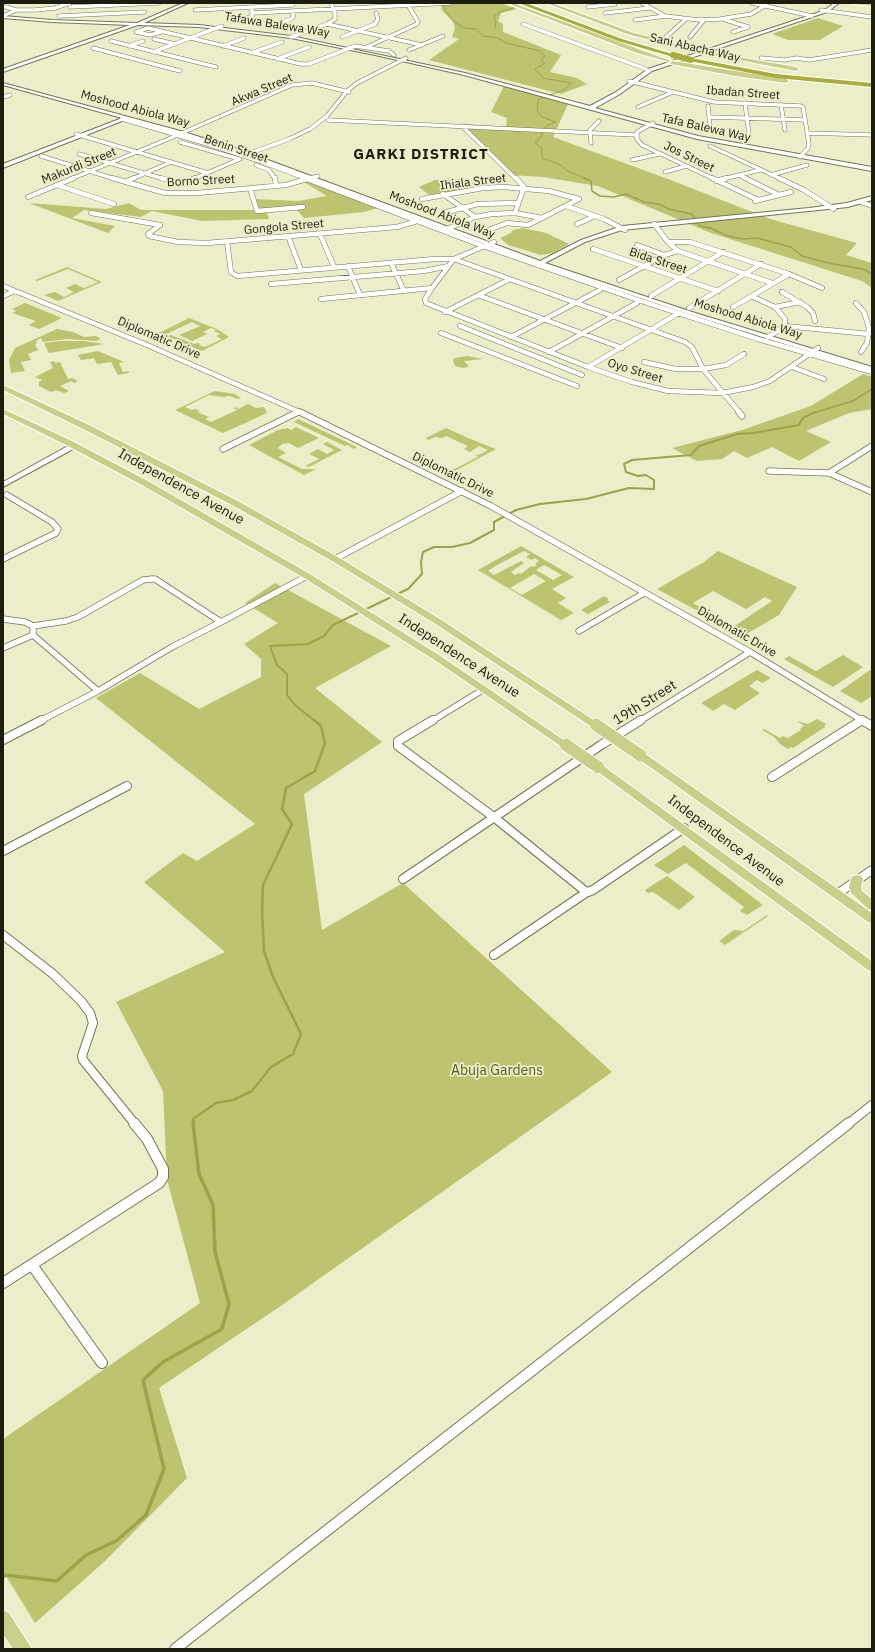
<!DOCTYPE html>
<html>
<head>
<meta charset="utf-8">
<style>
  body { margin:0 }
  #map { position:relative; width:875px; height:1652px; overflow:hidden; background:#ebeec9; font-family:"IBM Plex Sans",sans-serif }
  canvas { display:block }
  .frame { position:absolute; inset:0; border:4px solid #1c1d0f; pointer-events:none }
</style>
</head>
<body>
<div id="map">
<canvas width="875" height="1652"></canvas>
<div class="frame"></div>
</div>
<script>
const c = document.querySelector('canvas').getContext('2d');
c.lineJoin = 'round';
function fillPath(path, color) {
  c.fillStyle = color;
  c.fill(path, 'evenodd');
}
function poly(rows) {
  const path = new Path2D();
  for (const r of rows) {
    path.moveTo(r[0], r[1]);
    for (let i = 2; i < r.length; i += 2) path.lineTo(r[i], r[i + 1]);
  }
  return path;
}
function strokePath(path, color, width, dash) {
  c.strokeStyle = color;
  c.lineWidth = width;
  c.lineCap = dash ? 'butt' : 'round';
  c.setLineDash(dash || []);
  c.stroke(path);
}
function drawText(font, color, halo, rows, align = 'center') {
  c.font = font + ' "IBM Plex Sans",sans-serif';
  c.lineWidth = 3.5;
  c.setLineDash([]);
  c.textBaseline = 'middle';
  c.strokeStyle = halo;
  c.fillStyle = color;
  for (const [text, x, y, turn = 0] of rows) {
    c.save();
    c.translate(x, y);
    c.rotate((+turn || 0) * Math.PI / 180);
    c.textAlign = isNaN(turn) ? turn : align;
    if (halo) c.strokeText(text, 0, 0);
    c.fillText(text, 0, 0);
    c.restore();
  }
}
fillPath(poly([
  [435,3,500,3,517,9,501,13,498,21,503,24,503,32,561,55,550,72,577,78,587,84,561,94,429,60,459,39,452,37,455,28,453,22,441,9,442,5],
  [818,18,843,26,820,40,788,40,772,34],
  [504,86,568,104,553,137,668,179,770,219,857,243,846,255,872,263,872,269,870,271,872,272,872,288,862,281,711,233,598,186,543,177,510,175,465,131,465,124,506,127,507,118,491,112],
  [297,178,378,208,364,212,304,218,296,209,267,213,269,219,202,221,152,211,141,217,84,210,72,218,115,226,108,233,29,203,106,209,129,203,141,210,260,210,255,199,298,201,327,196],
  [458,179,467,183,472,189,429,195,419,187,435,180],
  [523,228,546,233,569,244,553,253,541,255,508,245,500,238,511,233,513,230],
  [67,267,102,282,58,301,44,295,55,292,64,297,74,292,66,288,75,284,84,288,98,282,68,269,37,281,35,280],
  [25,303,62,318,39,329,29,325,36,321,12,313,16,311,12,309],
  [189,318,217,329,229,337,202,351,167,336,171,335,194,344,198,343,201,344,199,345,205,347,222,339,216,336,220,334,214,331,216,330,211,328,203,332,207,334,192,341,179,335,200,326,192,322,164,335,159,333],
  [57,329,73,332,84,337,96,336,101,339,96,341,67,339,43,342,41,338,36,341,37,343,35,344,38,350,28,354,31,360,21,362,25,371,11,373,9,360,15,348],
  [60,341,82,341,105,344,49,353,44,343],
  [98,351,124,362,119,363,123,372,129,371,129,373,118,375,111,362,97,364,94,358,81,360,78,355],
  [467,356,483,359,464,361,469,366,464,368,455,366,453,360,455,358],
  [54,361,55,363,60,362,68,379,72,378,78,381,74,383,71,381,60,386,69,391,64,393,56,390,51,392,39,386,39,382,42,380,35,377,53,368,50,362],
  [863,374,872,377,872,409,849,413,806,431,831,442,799,461,772,447,747,458,734,451,722,459,697,461,672,448,742,430,811,406],
  [215,391,235,394,241,398,238,399,229,396,223,397,209,395,185,407,192,410,195,409,200,411,197,412,209,417,205,419,211,422,237,410,234,408,235,407,238,409,248,404,256,408,264,407,267,413,223,433,175,410],
  [298,419,357,447,354,449,347,445,345,446,294,422],
  [296,427,319,438,298,448,289,443,282,444,278,448,286,453,278,457,302,469,316,469,304,475,249,445,278,430,288,428,291,430],
  [446,428,468,438,496,449,453,472,451,471,476,458,478,456,474,454,479,455,488,450,479,446,470,452,464,449,468,446,446,436,442,438,435,437,428,440,426,438],
  [327,442,342,450,309,467,305,466,319,459,309,454,318,449,327,454,334,450,323,444],
  [521,546,574,577,552,589,566,598,558,603,574,613,561,620,478,570],
  [524,551,530,554,526,557,532,560,535,558,539,561,535,564,537,565,533,567,531,566,521,574,519,573,515,575,511,572,524,563,521,561,494,575,488,571,497,565],
  [544,565,562,575,553,580,536,570],
  [534,574,546,581,522,595,510,588],
  [718,551,797,587,779,615,743,636,730,629,772,601,765,597,746,609,713,591,693,603,726,622,722,624,657,589,704,562],
  [275,583,391,646,315,688,382,742,304,794,322,930,403,883,612,1072,282,1305,159,1388,187,1478,104,1562,35,1623,3,1571,3,1439,200,1303,167,1179,163,1091,116,1002,225,952,144,882,183,853,197,861,255,824,96,698,140,673,199,709,261,677,261,659,244,644,278,623,245,603],
  [604,596,609,599,607,600,610,602,588,614,581,610],
  [843,655,863,667,833,687,784,659,789,656,816,671],
  [757,670,771,678,762,683,757,680,749,686,760,693,735,710,724,704,713,711,701,703],
  [870,670,872,671,872,696,861,703,840,691],
  [817,719,826,724,824,726,825,727,793,748,791,747,788,749,780,744,774,737,762,730,764,729,780,738,783,736,788,738,801,730,800,729,804,726,797,721,808,724],
  [684,845,763,905,747,915,740,911,744,907,686,863,668,874,654,865],
  [667,876,695,897,679,910,653,892,648,893,645,890],
  [767,915,768,916,725,945,719,941,734,930,743,931]
]), '#bec36f');
strokePath(poly([
  [445,3,444,7,446,12,456,23,465,28,476,29,483,36,498,38,506,43,540,51,545,56,541,59,545,63,535,69,543,78,571,83,566,89,539,99,537,106,538,112,542,117,556,122,546,126,540,138,535,142,542,149,542,158,561,165,567,171,587,179],
  [495,28,496,22,494,16,500,12,513,8]
]), '#9ea24b', 1);
strokePath(poly([
  [584,178,591,181,592,191,600,196,614,197,626,194,644,202,659,204,669,209,692,214,700,226,711,228,725,235,742,239,757,238,791,247,802,256,833,264,863,269,872,274],
  [813,413,853,401,872,389]
]), '#9ea24b', 1.5);
strokePath(poly([
  [315,721,295,705,287,695,287,674,277,665,270,646,308,644,324,636,333,625,408,589,422,574,421,562,423,552,434,547,452,547,470,543,494,530,494,522,516,510,540,504,586,499,629,488,654,489,654,480,646,475,638,476,626,472,624,464,632,460,691,455,699,446,737,434,753,433,799,425,803,418,815,412]
]), '#9ea24b', 2);
strokePath(poly([
  [194,1124,193,1119,216,1103,233,1100,252,1091,271,1067,293,1054,301,1034,273,977,264,951,262,910,263,885,292,824,282,809,286,788,315,771,325,743,321,726,314,720]
]), '#9ea24b', 2.5);
strokePath(poly([
  [3,1577,5,1575,57,1581,86,1555,116,1541,146,1515,164,1469,143,1380,163,1362,222,1329,229,1304,215,1252,213,1205,199,1174,193,1123]
]), '#9ea24b', 3.5);
const streetFar4 = poly([
  [642,3,665,16,699,20,720,19,751,14,766,5],
  [752,3,812,16],
  [3,6,16,10,35,10,55,8,70,3],
  [70,7,159,3],
  [588,7,615,4],
  [195,10,293,5],
  [821,10,872,17],
  [253,13,451,3],
  [605,13,650,8],
  [3,16,16,10],
  [59,16,145,12],
  [723,19,748,27,733,32],
  [635,20,665,16],
  [240,21,252,16,252,9],
  [327,24,422,45],
  [523,24,646,69],
  [269,27,291,19,293,17,293,11],
  [136,32,148,28,301,64,309,64,355,46,389,51,394,55],
  [136,32,150,35,161,32],
  [291,37,327,24,335,19,335,13,331,3],
  [342,37,375,24,378,19,376,13],
  [690,37,704,20],
  [665,38,686,19],
  [154,39,175,44],
  [111,41,216,67],
  [129,46,143,41],
  [223,46,244,38],
  [367,47,417,24,418,22,407,3],
  [93,48,180,71],
  [409,50,443,36],
  [153,52,222,26],
  [251,53,282,42],
  [761,58,784,60,797,58,809,60,872,50],
  [277,59,309,47],
  [629,81,714,102,801,106,803,107,809,144,808,148,800,157],
  [3,97,10,95],
  [745,103,749,135],
  [781,105,785,130],
  [708,106,710,126],
  [638,107,673,92],
  [709,117,805,120],
  [122,119,207,144,262,162,307,179],
  [328,120,636,135],
  [653,123,637,132,637,139,642,145,714,179],
  [462,126,516,179],
  [182,133,292,85,312,83,349,92],
  [807,133,872,135],
  [76,134,208,173],
  [180,142,239,159],
  [591,143,590,130,599,121],
  [710,146,781,179],
  [79,154,164,179],
  [248,154,289,139,310,129,327,116,347,91,357,83,406,58],
  [41,156,115,179],
  [632,160,659,154],
  [256,165,269,170,275,179],
  [665,172,686,166],
  [739,175,747,179],
  [771,175,807,165],
  [71,179,178,135],
  [132,179,171,162],
  [193,179,240,159],
  [307,179,318,176],
  [723,179,760,170]
]);
const streetFar3 = poly([
  [112,178,165,193,197,193,286,185,310,178],
  [161,178,177,183,186,182,195,178],
  [275,178,276,186],
  [304,178,483,246,641,301,758,339,872,372],
  [712,178,758,200],
  [745,178,779,195],
  [779,178,804,190,834,209],
  [716,181,727,178],
  [125,182,134,178],
  [57,185,114,204],
  [250,188,257,211,303,207],
  [443,194,475,217],
  [28,197,74,178],
  [422,199,483,188,504,187,549,191,579,199,528,225,507,223,486,231],
  [755,201,791,192],
  [861,202,872,206],
  [566,206,604,219,625,230],
  [91,213,160,225],
  [443,213,478,204,518,203],
  [515,213,524,187,516,178],
  [577,224,595,216],
  [654,224,668,242,678,251,772,283],
  [160,225,148,234,149,236,178,242,207,243,397,227,417,221],
  [447,229,475,217,492,214,515,213,542,218],
  [320,234,334,267],
  [288,236,301,270],
  [227,242,231,272,237,276,435,259,454,259,685,342,692,347,703,369,740,413],
  [494,242,454,259,432,288,425,299,426,303,588,367,632,382,668,391,722,393,753,387,770,381,818,348],
  [668,242,690,242,789,274,822,288],
  [637,245,664,255],
  [593,249,718,291],
  [391,263,404,291],
  [348,266,360,295],
  [619,280,664,255,678,251],
  [271,284,424,271,449,266],
  [3,286,147,345,302,413],
  [782,292,807,307,813,313,815,321],
  [478,295,622,348],
  [3,296,15,291],
  [651,296,723,252],
  [751,296,775,307,785,319,785,326,768,337],
  [321,299,432,288],
  [856,303,864,312,869,328,867,343,861,352],
  [733,307,789,274],
  [775,307,800,302],
  [689,308,761,264],
  [445,312,510,279],
  [460,326,582,375],
  [785,326,869,334],
  [441,333,577,386],
  [511,337,600,290],
  [549,352,637,303],
  [644,362,676,369,703,369,726,365,744,354],
  [588,367,679,313],
  [792,367,824,379],
  [296,413,299,412]
]);
const streetFar2 = poly([
  [300,412,491,506,750,652,863,721],
  [739,412,742,416],
  [223,449,298,412],
  [769,471,829,473,872,492],
  [829,473,872,446],
  [3,559,56,533,58,529,52,522,7,495],
  [335,559,462,491],
  [3,619,25,622,33,626,33,635,98,691],
  [33,626,66,621,78,617,143,580,152,579,155,579,221,622,307,576],
  [579,631,644,593],
  [3,648,33,635],
  [40,721,98,691,172,647,221,622],
  [432,721,484,689],
  [640,721,750,652]
]);
const streetFar1 = poly([
  [433,720,398,741,398,746,495,818,585,891,588,892,593,890,684,828],
  [862,720,872,726],
  [3,740,42,720],
  [772,777,862,720],
  [3,851,127,786],
  [403,879,601,745,641,720],
  [837,894,872,870],
  [3,935,53,974,81,1001,90,1013,93,1023,82,1056,83,1060,135,1124],
  [494,955,587,892],
  [848,1124,872,1105]
]);
const street = poly([
  [32,1265,102,1363],
  [3,1283,159,1183,163,1177,163,1169,147,1139,134,1123],
  [175,1649,849,1123]
]);
const secondary = poly([
  [183,3,188,3,144,23,199,25,291,36,465,73,590,106,616,92,648,69,811,15,825,10,834,3,839,3,827,12,652,71,620,94,595,108,698,136,872,167,872,171,697,139,464,75,375,55,291,38,199,27,138,25,3,72,3,69,130,25,52,22,3,18,3,16,52,20,137,23,183,3],
  [3,83,184,132,241,150,540,261,581,240,622,226,809,208,847,203,872,196,872,200,848,207,622,230,585,242,545,263,689,311,872,367,872,371,685,313,538,264,237,152,127,119,3,168,3,164,122,118,3,85,3,83],
  [66,447,69,447,73,449,3,487,3,482,66,447]
]);
const primary = poly([
  [507,3,513,3,671,61,669,62,637,53,507,3],
  [546,3,552,3,631,32,702,51,700,52,677,47,627,34,546,3],
  [853,3,872,4,872,6,855,4,853,3],
  [705,51,796,67,799,69,796,71,703,53,705,51],
  [673,61,786,79,789,81,786,83,735,76,671,64,670,63,673,61],
  [3,385,87,424,236,500,338,557,440,619,601,725,600,727,592,727,434,623,332,561,230,504,81,428,3,390,3,385],
  [3,409,72,441,146,480,310,574,442,657,571,745,570,747,562,747,436,661,304,578,140,484,66,445,3,414,3,409],
  [640,752,644,753,872,913,872,923,868,922,636,757,635,755,640,752],
  [598,763,602,765,872,961,872,972,868,970,594,769,593,767,594,765,598,763],
  [857,875,861,876,863,879,861,887,862,891,872,899,872,910,868,909,851,893,849,887,851,879,853,876,857,875],
  [3,1610,9,1613,32,1649,13,1649,3,1634,3,1610]
]);
const highway = poly([
  [518,3,526,3,622,39,676,55,673,57,618,41,518,3],
  [691,58,776,74,872,83,872,87,776,78,689,61,688,60,691,58]
]);
strokePath(streetFar4, '#737654', 4.5);
strokePath(streetFar3, '#737654', 5.5);
strokePath(streetFar2, '#737654', 7);
strokePath(streetFar1, '#737654', 10);
strokePath(street, '#737654', 12);
strokePath(secondary, '#737654', 2);
strokePath(primary, '#fff', 2);
strokePath(highway, '#fff', 2);
strokePath(streetFar4, '#fff', 3.5);
strokePath(streetFar3, '#fff', 4.5);
strokePath(streetFar2, '#fff', 5.5);
strokePath(streetFar1, '#fff', 8);
strokePath(street, '#fff', 10);
fillPath(secondary, '#fff');
fillPath(primary, '#cbce88');
fillPath(highway, '#a9ad39');
const primaryBridge = poly([
  [596,725,640,755],
  [566,745,598,767]
]);
const highwayBridge = poly([
  [673,55,691,60]
]);
strokePath(primaryBridge, '#fff', 14, []);
strokePath(highwayBridge, '#fff', 7, []);
strokePath(primaryBridge, '#cbce88', 12);
strokePath(highwayBridge, '#a9ad39', 6);
drawText('12px', '#1c1d0f', '#ebeec9', [
  ["Tafawa Balewa Way",277,25,9],
  ["Sani Abacha Way",695,48,13],
  ["Akwa Street",262,90,-23],
  ["Ibadan Street",743,93,4],
  ["Moshood Abiola Way",135,109,15],
  ["Tafa Balewa Way",706,128,13],
  ["Benin Street",236,149,18],
  ["Jos Street",689,157,26],
  ["Makurdi Street",79,166,-22],
  ["Borno Street",201,181,-3],
  ["Ihiala Street",473,182,-7],
  ["Moshood Abiola Way",442,215,21],
  ["Gongola Street",284,227,-5],
  ["Bida Street",658,261,18],
  ["Moshood Abiola Way",748,319,17],
  ["Diplomatic Drive",159,338,23],
  ["Oyo Street",635,371,17],
  ["Diplomatic Drive",453,475,26],
  ["Diplomatic Drive",737,632,30]
]);
drawText('14px', '#1c1d0f', '#ebeec9', [
  ["Independence Avenue",181,487,29],
  ["Independence Avenue",459,656,33],
  ["19th Street",645,703,-32],
  ["Independence Avenue",726,841,37]
]);
drawText('14px', '#585a1a', '#ebeec9', [
  ["Abuja Gardens",497,1071]
]);
c.letterSpacing = '1px';
drawText('bold 15px', '#1c1d0f', '#ebeec9', [
  ["GARKI DISTRICT",421,155]
]);
c.letterSpacing = '0px';
</script>
</body>
</html>
